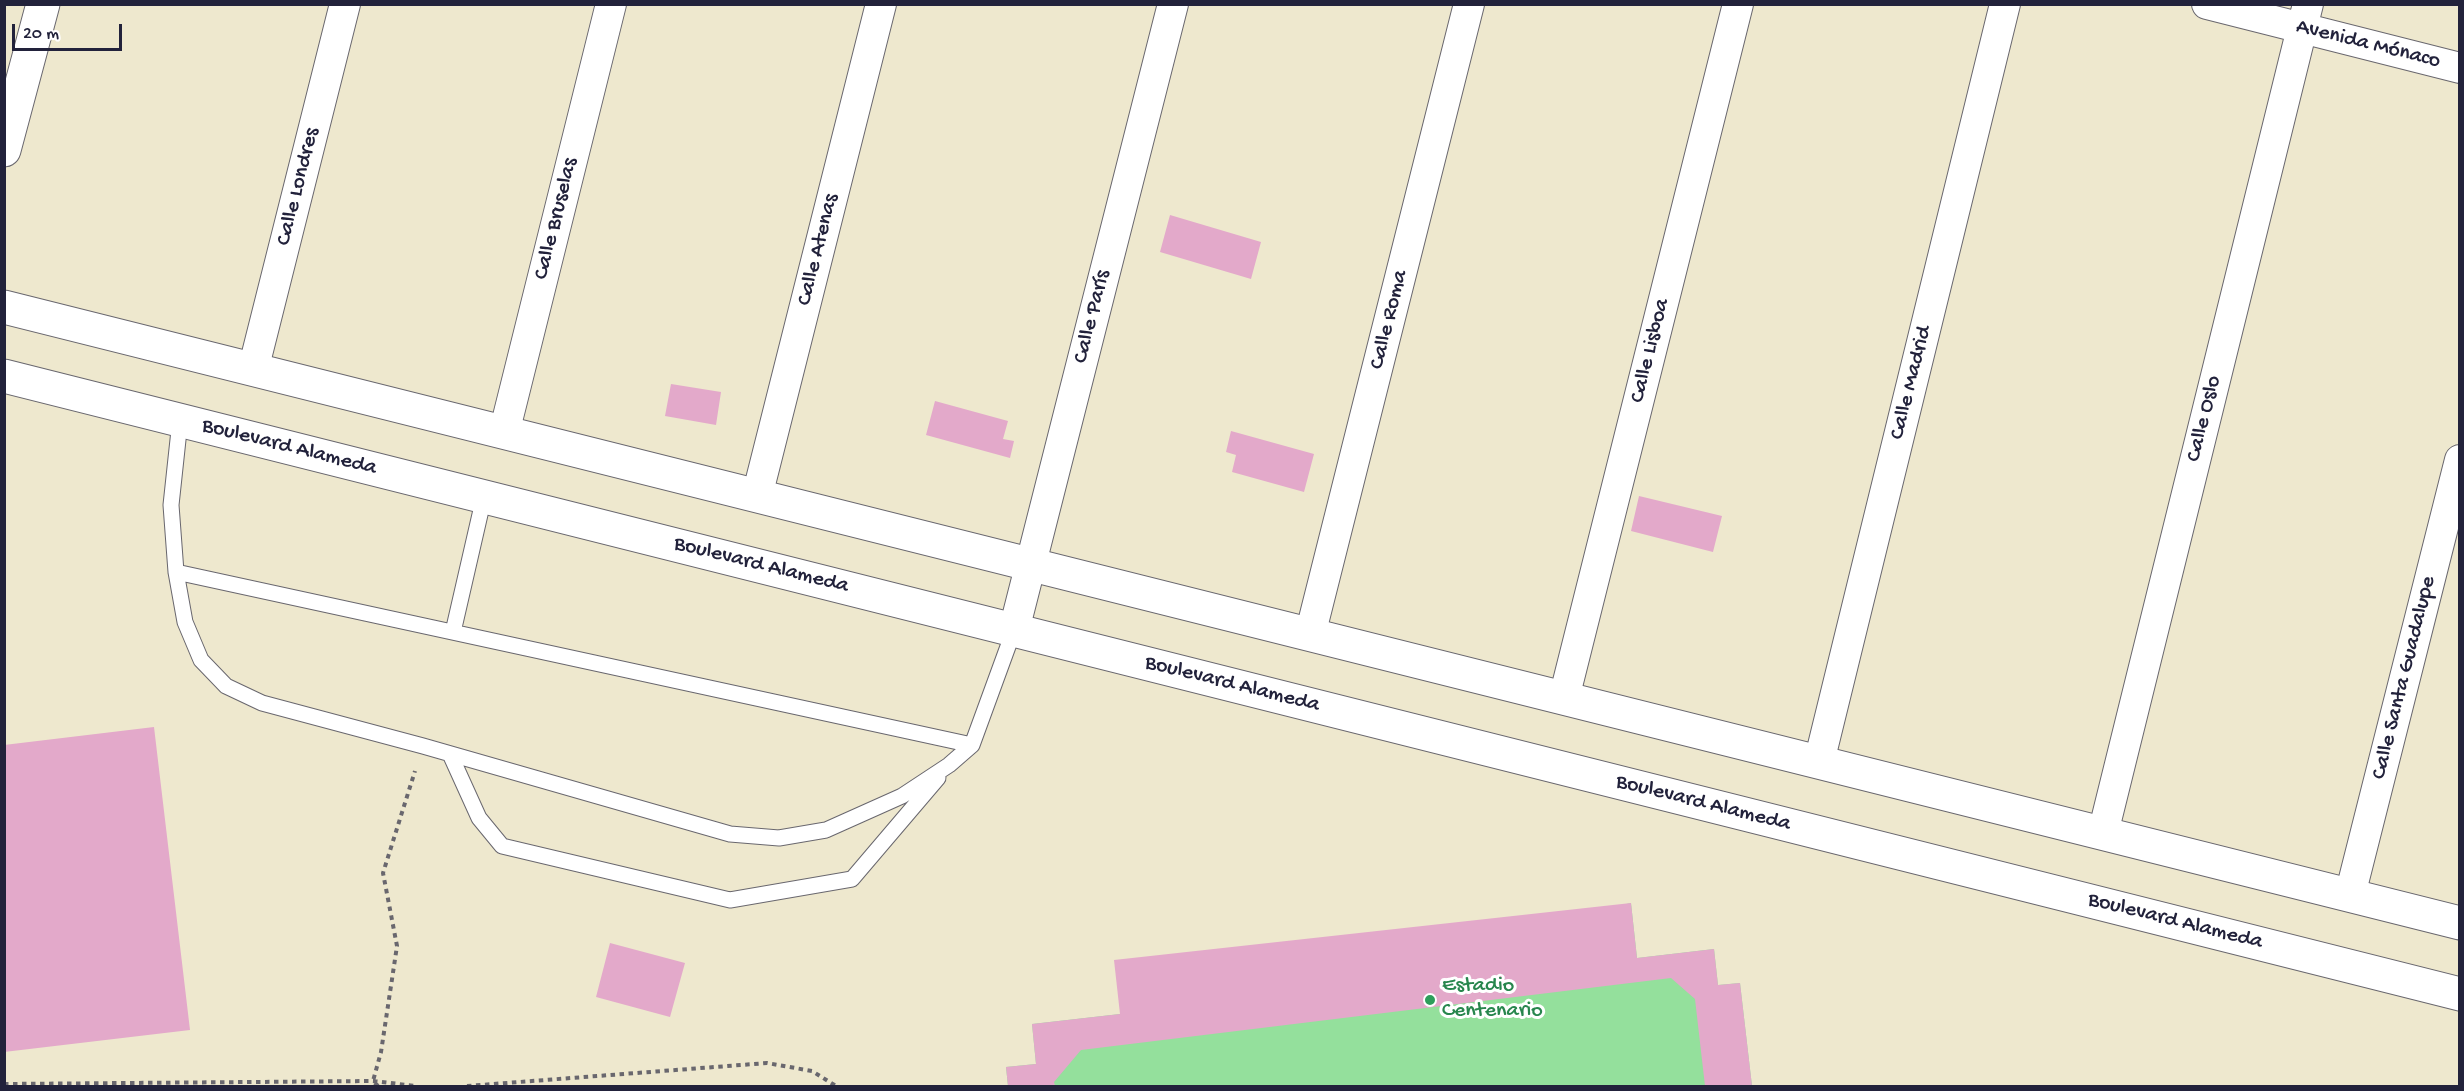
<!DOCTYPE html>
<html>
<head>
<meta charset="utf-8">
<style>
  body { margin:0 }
  #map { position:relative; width:2464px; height:1091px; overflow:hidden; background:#eee8ce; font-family:"Gochi Hand",sans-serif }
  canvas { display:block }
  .frame { position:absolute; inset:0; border:6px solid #22223b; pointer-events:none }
  .scale { position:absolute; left:12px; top:24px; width:110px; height:27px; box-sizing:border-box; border:3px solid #22223b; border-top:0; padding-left:8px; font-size:18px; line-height:21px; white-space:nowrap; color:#22223b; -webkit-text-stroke:4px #fff; paint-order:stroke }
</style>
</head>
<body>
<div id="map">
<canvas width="2464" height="1091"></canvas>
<div class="frame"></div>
<div class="scale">20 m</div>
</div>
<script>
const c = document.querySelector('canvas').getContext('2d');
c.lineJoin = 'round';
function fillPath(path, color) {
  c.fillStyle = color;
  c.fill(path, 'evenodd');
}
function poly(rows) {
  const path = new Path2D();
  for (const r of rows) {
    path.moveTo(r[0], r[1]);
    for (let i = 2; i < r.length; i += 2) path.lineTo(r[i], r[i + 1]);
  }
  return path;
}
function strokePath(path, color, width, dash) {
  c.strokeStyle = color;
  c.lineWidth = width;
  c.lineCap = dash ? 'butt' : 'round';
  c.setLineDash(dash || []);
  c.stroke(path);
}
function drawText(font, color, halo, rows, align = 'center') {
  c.font = font + ' "Gochi Hand",sans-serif';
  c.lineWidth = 6;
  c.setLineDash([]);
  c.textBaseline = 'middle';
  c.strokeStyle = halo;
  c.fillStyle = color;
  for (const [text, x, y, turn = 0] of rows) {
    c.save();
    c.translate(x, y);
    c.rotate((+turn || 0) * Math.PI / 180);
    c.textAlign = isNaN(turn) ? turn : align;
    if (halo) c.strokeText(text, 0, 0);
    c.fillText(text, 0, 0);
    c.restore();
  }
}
fillPath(poly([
  [1631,903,1637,958,1714,949,1718,985,1740,983,1752,1086,1008,1086,1006,1067,1036,1064,1032,1024,1120,1014]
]), '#94e09c');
fillPath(poly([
  [1170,215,1261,242,1251,279,1160,252],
  [671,384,721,392,716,425,665,416],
  [935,401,1008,421,1003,439,1014,441,1010,458,926,435],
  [1231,431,1314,454,1304,492,1232,472,1236,455,1226,452],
  [1639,496,1722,516,1713,552,1631,531],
  [154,727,190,1030,4,1052,4,745],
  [1631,903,1637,958,1714,949,1718,985,1740,983,1752,1086,1705,1086,1695,999,1671,978,1081,1050,1054,1082,1055,1086,1008,1086,1006,1067,1036,1064,1032,1024,1120,1014,1114,960],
  [610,943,685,963,670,1017,596,997]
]), '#e3a9ca');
const lane = poly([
  [180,421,171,505,176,572,185,622,201,660,226,686,262,703,423,746,730,834,779,838,826,830,902,796,949,765,972,745,1014,630],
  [176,572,972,745],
  [453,632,484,497],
  [450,754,479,818,502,846,730,900,852,879,938,778]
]);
const street = poly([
  [2207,4,2460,68],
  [253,370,345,4],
  [504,433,611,4],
  [757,496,881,4],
  [1014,630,1173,4],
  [1310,635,1469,4],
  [1564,698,1738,4],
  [1819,762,2005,4],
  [2103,833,2308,4],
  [2350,895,2460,460]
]);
const secondary = poly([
  [4,150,43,4],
  [4,307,2460,923],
  [4,376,2460,994]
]);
strokePath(lane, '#69676e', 17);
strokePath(street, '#69676e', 32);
strokePath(secondary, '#69676e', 35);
strokePath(poly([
  [4,1084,373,1081,416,1086],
  [378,1086,373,1081,381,1052,397,946,383,873,415,771],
  [467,1086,767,1063,812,1071,836,1086]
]), '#69676e', 4, [4.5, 4.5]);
strokePath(lane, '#fff', 15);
strokePath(street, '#fff', 30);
strokePath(secondary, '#fff', 33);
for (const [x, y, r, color] of [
  [1430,1000,6,"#2e9e5b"]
]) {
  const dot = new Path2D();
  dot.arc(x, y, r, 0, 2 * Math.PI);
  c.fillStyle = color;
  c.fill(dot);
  strokePath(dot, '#fff', 2);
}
drawText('22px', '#22223b', '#fff', [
  ["Avenida Mónaco",2368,45,14],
  ["Calle Londres",299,187,-76],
  ["Calle Bruselas",557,219,-76],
  ["Calle Atenas",819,250,-76],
  ["Calle París",1093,317,-76],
  ["Calle Roma",1390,320,-76],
  ["Calle Lisboa",1651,351,-76],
  ["Calle Madrid",1912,383,-76],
  ["Calle Oslo",2205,419,-76],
  ["Boulevard Alameda",289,448,14],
  ["Boulevard Alameda",761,566,14],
  ["Calle Santa Guadalupe",2405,678,-76],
  ["Boulevard Alameda",1232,685,14],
  ["Boulevard Alameda",1703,804,14],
  ["Boulevard Alameda",2175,922,14]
]);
drawText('22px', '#27864d', '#fff', [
  ["Estadio",1442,987],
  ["Centenario",1442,1012]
], 'left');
</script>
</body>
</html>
